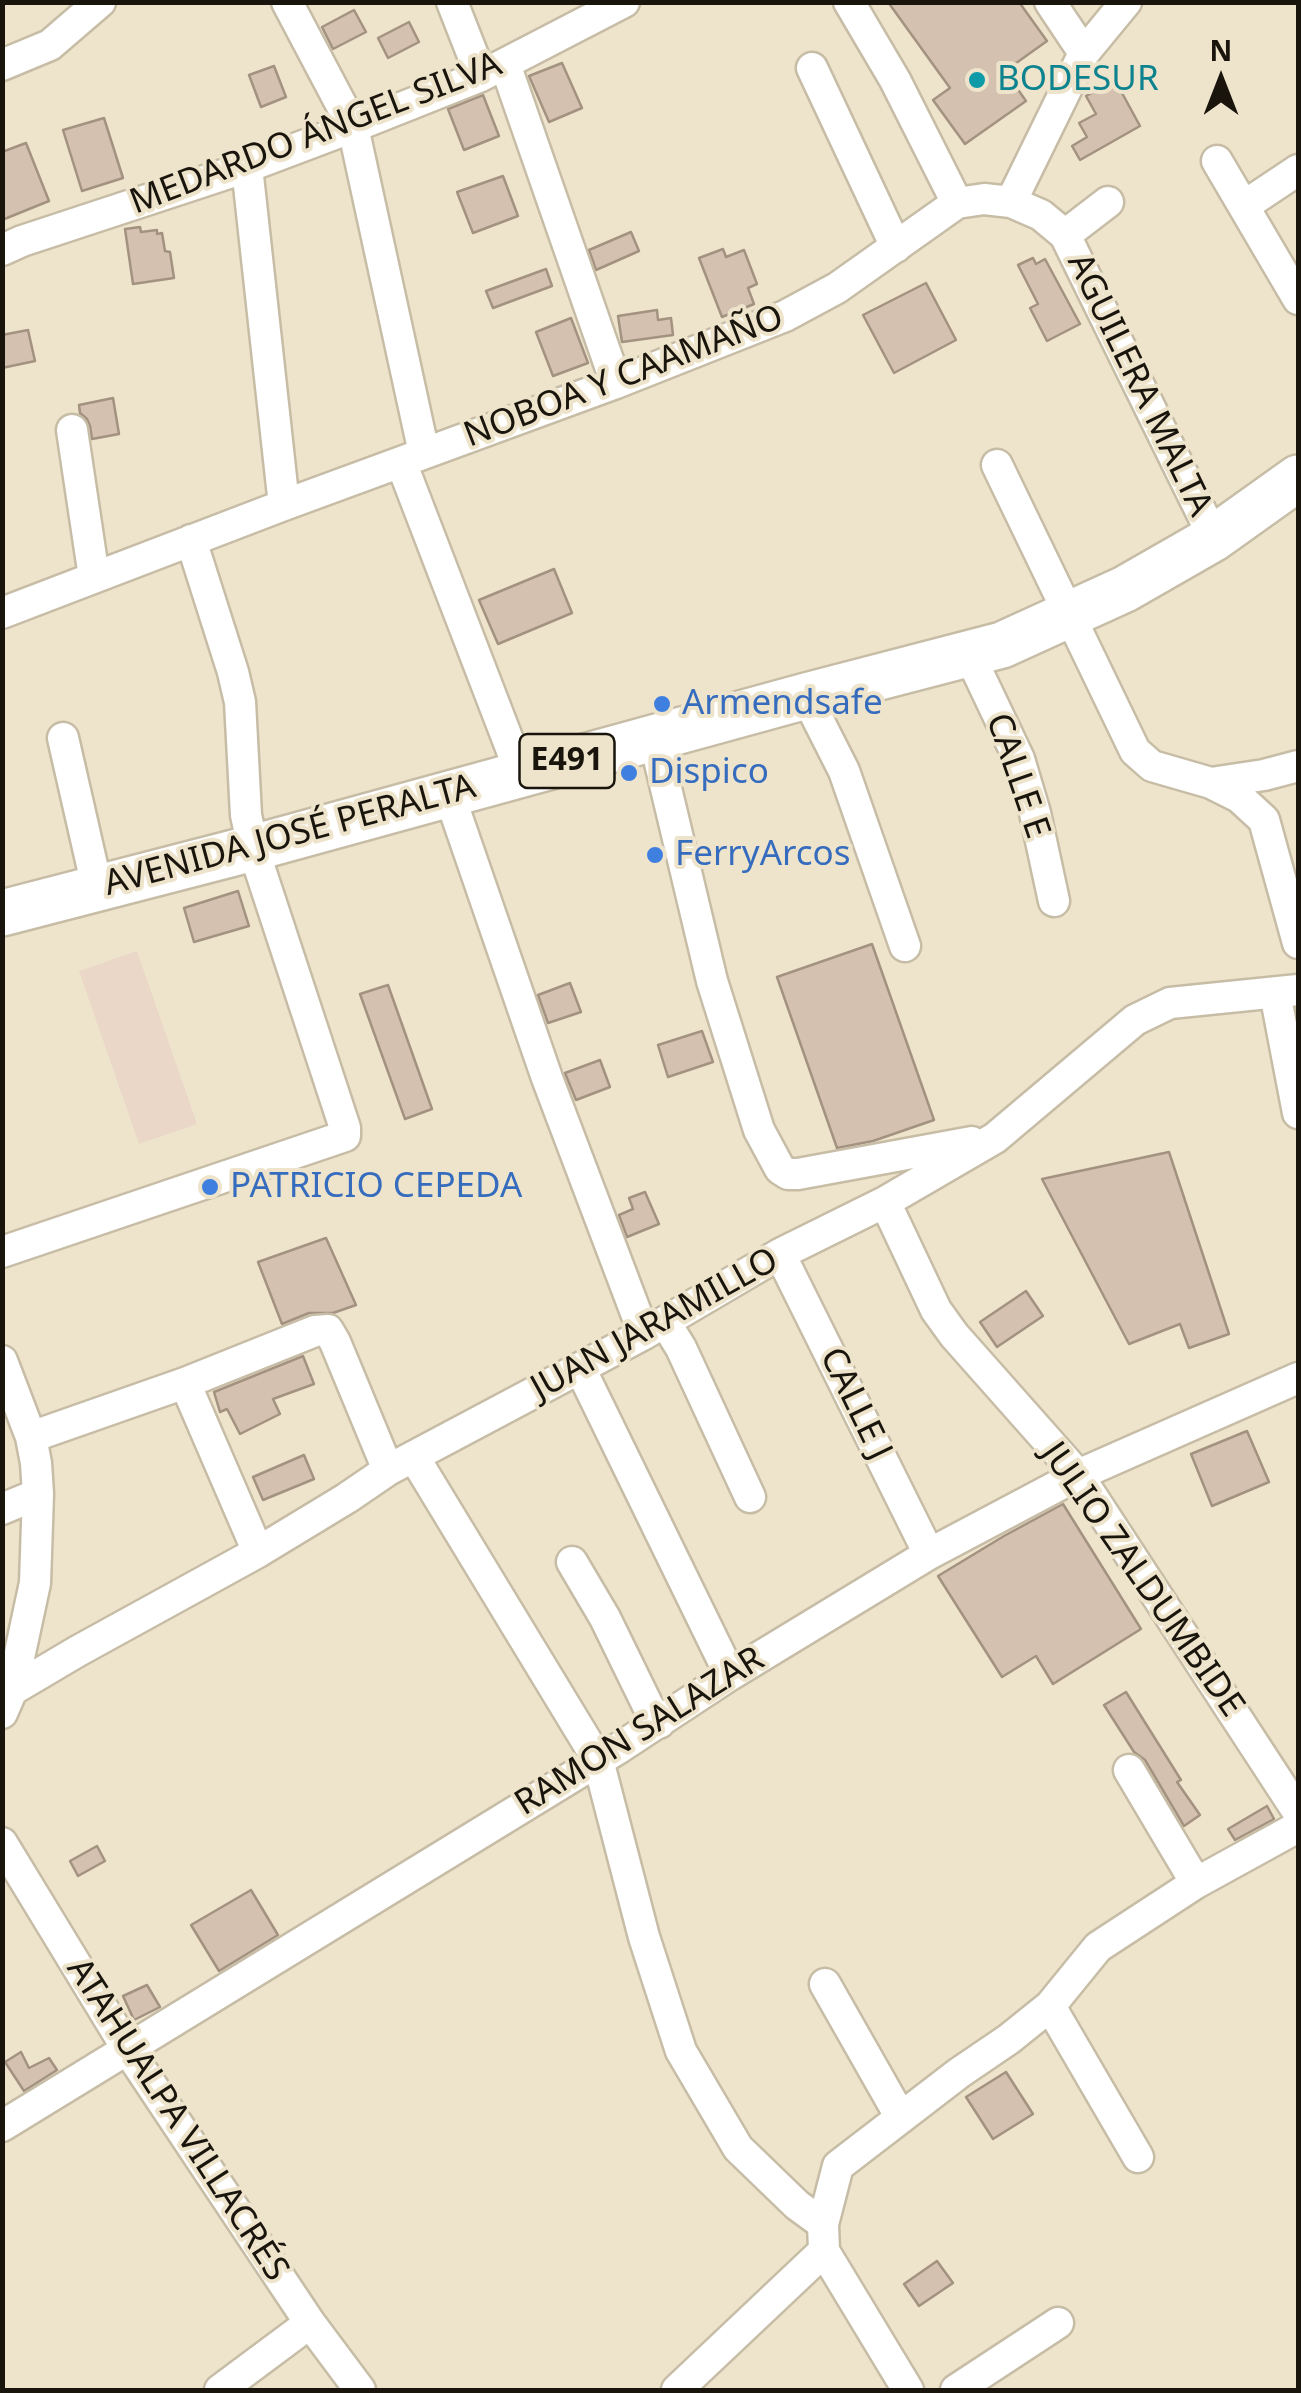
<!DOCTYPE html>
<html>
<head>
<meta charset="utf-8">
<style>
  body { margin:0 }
  #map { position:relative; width:1301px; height:2393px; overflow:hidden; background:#eee4cc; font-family:"Noto Sans",sans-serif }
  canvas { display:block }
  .frame { position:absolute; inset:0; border:5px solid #19150d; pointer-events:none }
  .north { position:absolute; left:1171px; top:30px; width:100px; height:100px; -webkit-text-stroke:8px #eee4cc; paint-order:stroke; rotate:0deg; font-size:28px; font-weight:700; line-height:40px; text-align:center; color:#19150d }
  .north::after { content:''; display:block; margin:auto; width:35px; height:45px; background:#19150d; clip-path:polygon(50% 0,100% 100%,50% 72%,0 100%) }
</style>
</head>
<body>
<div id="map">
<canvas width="1301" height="2393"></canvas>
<div class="frame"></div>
<div class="north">N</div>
</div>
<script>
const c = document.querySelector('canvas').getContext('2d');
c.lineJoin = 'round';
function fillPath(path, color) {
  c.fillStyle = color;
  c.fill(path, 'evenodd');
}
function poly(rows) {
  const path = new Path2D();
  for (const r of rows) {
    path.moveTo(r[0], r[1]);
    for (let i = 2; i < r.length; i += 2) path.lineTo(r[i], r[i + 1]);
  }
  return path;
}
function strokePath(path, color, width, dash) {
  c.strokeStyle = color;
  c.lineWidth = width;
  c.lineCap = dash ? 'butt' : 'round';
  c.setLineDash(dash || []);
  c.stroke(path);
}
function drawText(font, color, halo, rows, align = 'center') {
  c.font = font + ' "Noto Sans",sans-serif';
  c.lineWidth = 8;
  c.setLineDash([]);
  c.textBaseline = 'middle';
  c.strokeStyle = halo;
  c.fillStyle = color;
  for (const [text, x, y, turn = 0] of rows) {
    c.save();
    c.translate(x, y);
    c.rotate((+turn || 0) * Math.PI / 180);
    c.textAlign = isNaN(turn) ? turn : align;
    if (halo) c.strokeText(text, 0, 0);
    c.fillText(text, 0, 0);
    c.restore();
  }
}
fillPath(poly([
  [137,951,197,1124,139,1144,79,971]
]), '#ead7c7');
const building = poly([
  [888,2,1019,2,1047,41,1005,71,1026,101,965,144,933,100,950,88,888,2],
  [354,10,366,32,333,49,322,27,354,10],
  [409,22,419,42,388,58,378,38,409,22],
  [562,63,582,108,549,122,529,76,562,63],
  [274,66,286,97,261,107,249,75,274,66],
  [1115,80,1140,126,1080,160,1072,146,1087,137,1079,123,1096,114,1086,96,1115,80],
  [483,95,499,136,464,150,448,109,483,95],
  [104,118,123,178,82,191,63,130,104,118],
  [26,143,49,201,2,220,2,152,26,143],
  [503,176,518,216,473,233,457,192,503,176],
  [140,227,141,232,157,230,157,234,162,233,165,251,170,252,174,278,133,284,125,229,140,227],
  [631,232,639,251,596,270,589,250,631,232],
  [723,249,726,257,744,250,757,284,748,288,754,304,722,317,699,258,723,249],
  [1033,258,1036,264,1045,259,1080,324,1047,341,1030,308,1038,304,1018,265,1033,258],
  [546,269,552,286,493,308,486,291,546,269],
  [926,283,956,340,894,373,863,315,926,283],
  [657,310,658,320,671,318,673,335,622,342,618,316,657,310],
  [571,318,588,363,553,376,536,332,571,318],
  [28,330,35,361,2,368,2,335,28,330],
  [113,398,119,434,92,439,90,426,87,419,80,413,79,405,113,398],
  [554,569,572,613,498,644,479,600,554,569],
  [238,891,249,926,194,942,184,908,238,891],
  [872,944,934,1120,873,1141,837,1148,777,977,872,944],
  [570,983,581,1012,548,1023,538,995,570,983],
  [388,985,432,1109,405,1119,360,994,388,985],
  [702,1031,713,1062,668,1077,658,1045,702,1031],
  [600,1060,610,1087,576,1100,565,1073,600,1060],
  [1169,1152,1229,1334,1189,1348,1180,1324,1129,1344,1042,1179,1169,1152],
  [645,1192,659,1224,627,1237,619,1215,633,1209,629,1198,645,1192],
  [326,1238,356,1305,333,1313,309,1313,282,1324,258,1262,326,1238],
  [1026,1291,1043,1316,997,1347,980,1322,1026,1291],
  [303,1356,314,1384,273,1399,280,1414,240,1434,227,1409,220,1412,214,1392,303,1356],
  [1247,1431,1269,1482,1212,1506,1191,1454,1247,1431],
  [304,1455,314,1479,263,1500,253,1477,304,1455],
  [1063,1504,1141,1629,1053,1684,1036,1656,1002,1677,938,1576,1004,1536,1063,1504],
  [1126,1692,1181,1780,1177,1782,1200,1815,1184,1826,1145,1760,1134,1752,1104,1705,1126,1692],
  [1267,1806,1274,1819,1235,1840,1228,1829,1267,1806],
  [97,1846,105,1861,78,1876,70,1861,97,1846],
  [251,1890,278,1935,219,1971,191,1925,251,1890],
  [147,1985,160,2007,134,2020,123,1996,147,1985],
  [21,2052,29,2068,49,2058,57,2070,24,2091,5,2062,21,2052],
  [1006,2072,1033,2114,993,2139,966,2097,1006,2072],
  [937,2261,953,2283,919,2306,904,2284,937,2261]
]);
fillPath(building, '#d4c1af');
strokePath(building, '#a49281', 2.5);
const minor = poly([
  [287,2,353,127,424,453],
  [452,2,481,76],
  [849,2,895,80,957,203],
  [1050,2,1084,53],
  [505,64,616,383],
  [2,65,50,45,100,2],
  [812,68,896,247],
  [1217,161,1298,299],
  [247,167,284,505],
  [1011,202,1084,53,1126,2],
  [1244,206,1298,170],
  [1065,235,1108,202],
  [2,250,22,241,247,167,353,127,481,76,624,2],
  [72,430,94,577],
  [401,462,521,774],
  [997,465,1135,751,1152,766,1211,783,1239,797,1264,820,1298,943],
  [2,613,284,505,616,383,785,316,837,288,957,203,984,199,1011,202,1041,215,1065,235,1214,538],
  [969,654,1019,759,1035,813,1054,901],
  [806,696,844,771,905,946],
  [63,738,97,887],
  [654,738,712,981,759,1130,780,1169,788,1174,798,1174,972,1142],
  [1211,783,1264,775,1298,766],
  [449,794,547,1078,644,1334],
  [1275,993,1298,1113],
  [885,1202,936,1310,954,1335,1078,1475,1298,1812],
  [2,1252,345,1136,345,1128,253,848,246,815,240,702,233,672,191,540],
  [780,1254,929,1554],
  [665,1322,681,1348,750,1497],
  [2,1361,31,1437,36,1463,38,1494,35,1583,12,1690,2,1713],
  [580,1368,730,1675],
  [185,1383,258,1552],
  [31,1437,185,1383,315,1331,328,1330,335,1342,388,1470],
  [414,1457,598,1760,644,1937,681,2051,738,2148,797,2205,823,2224],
  [2,1509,38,1494],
  [572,1562,605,1618,648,1706,659,1723],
  [12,1690,78,1651,258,1552,347,1498,388,1470,644,1334,780,1254,885,1202,995,1138,1135,1020,1170,1003,1298,990],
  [1129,1770,1196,1883],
  [2,1843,128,2050,310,2323,360,2390],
  [825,1984,900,2116],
  [1050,2006,1138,2157],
  [2,2126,619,1748,730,1675,929,1554,1078,1475,1298,1378],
  [220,2390,310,2323],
  [677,2390,824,2251],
  [908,2390,824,2251,823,2224,838,2166,959,2073,1009,2039,1050,2006,1098,1947,1196,1883,1298,1827],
  [956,2390,1058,2323]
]);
const highway = poly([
  [2,913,253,848,806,696,1002,645,1125,589,1214,538,1298,478]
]);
strokePath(minor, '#c7bda6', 35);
strokePath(highway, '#c7bda6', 50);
strokePath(minor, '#fff', 30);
strokePath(highway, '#fff', 45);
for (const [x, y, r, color] of [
  [977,80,10,"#0f9aa8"],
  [662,704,10,"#3f7fe0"],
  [629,773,10,"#3f7fe0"],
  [655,855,10,"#3f7fe0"],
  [210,1187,10,"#3f7fe0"]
]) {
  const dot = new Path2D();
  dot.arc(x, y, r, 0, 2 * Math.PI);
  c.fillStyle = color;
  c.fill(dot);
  strokePath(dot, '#eee4cc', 4);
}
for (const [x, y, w] of [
  [567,761,95]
]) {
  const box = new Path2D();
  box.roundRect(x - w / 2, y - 27, w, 54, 8);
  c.fillStyle = '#eee4cc';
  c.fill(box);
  strokePath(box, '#19150d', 2.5);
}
drawText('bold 32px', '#19150d', null, [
  ["E491",567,761]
]);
drawText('35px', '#0d838f', '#eee4cc', [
  ["BODESUR",997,80]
], 'left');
drawText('35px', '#19150d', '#eee4cc', [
  ["MEDARDO ÁNGEL SILVA",316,134,-21],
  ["NOBOA Y CAAMAÑO",624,377,-21],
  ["AGUILERA MALTA",1139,385,64],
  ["CALLE E",1017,776,71],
  ["AVENIDA JOSÉ PERALTA",290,836,-15],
  ["JUAN JARAMILLO",655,1325,-29],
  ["CALLE J",855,1404,64],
  ["JULIO ZALDUMBIDE",1142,1580,55],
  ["RAMON SALAZAR",640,1732,-32],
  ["ATAHUALPA VILLACRÉS",177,2120,57]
]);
drawText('35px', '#366cbe', '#eee4cc', [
  ["Armendsafe",682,704],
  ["Dispico",649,773],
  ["FerryArcos",675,855],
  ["PATRICIO CEPEDA",230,1187]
], 'left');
</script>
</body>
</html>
